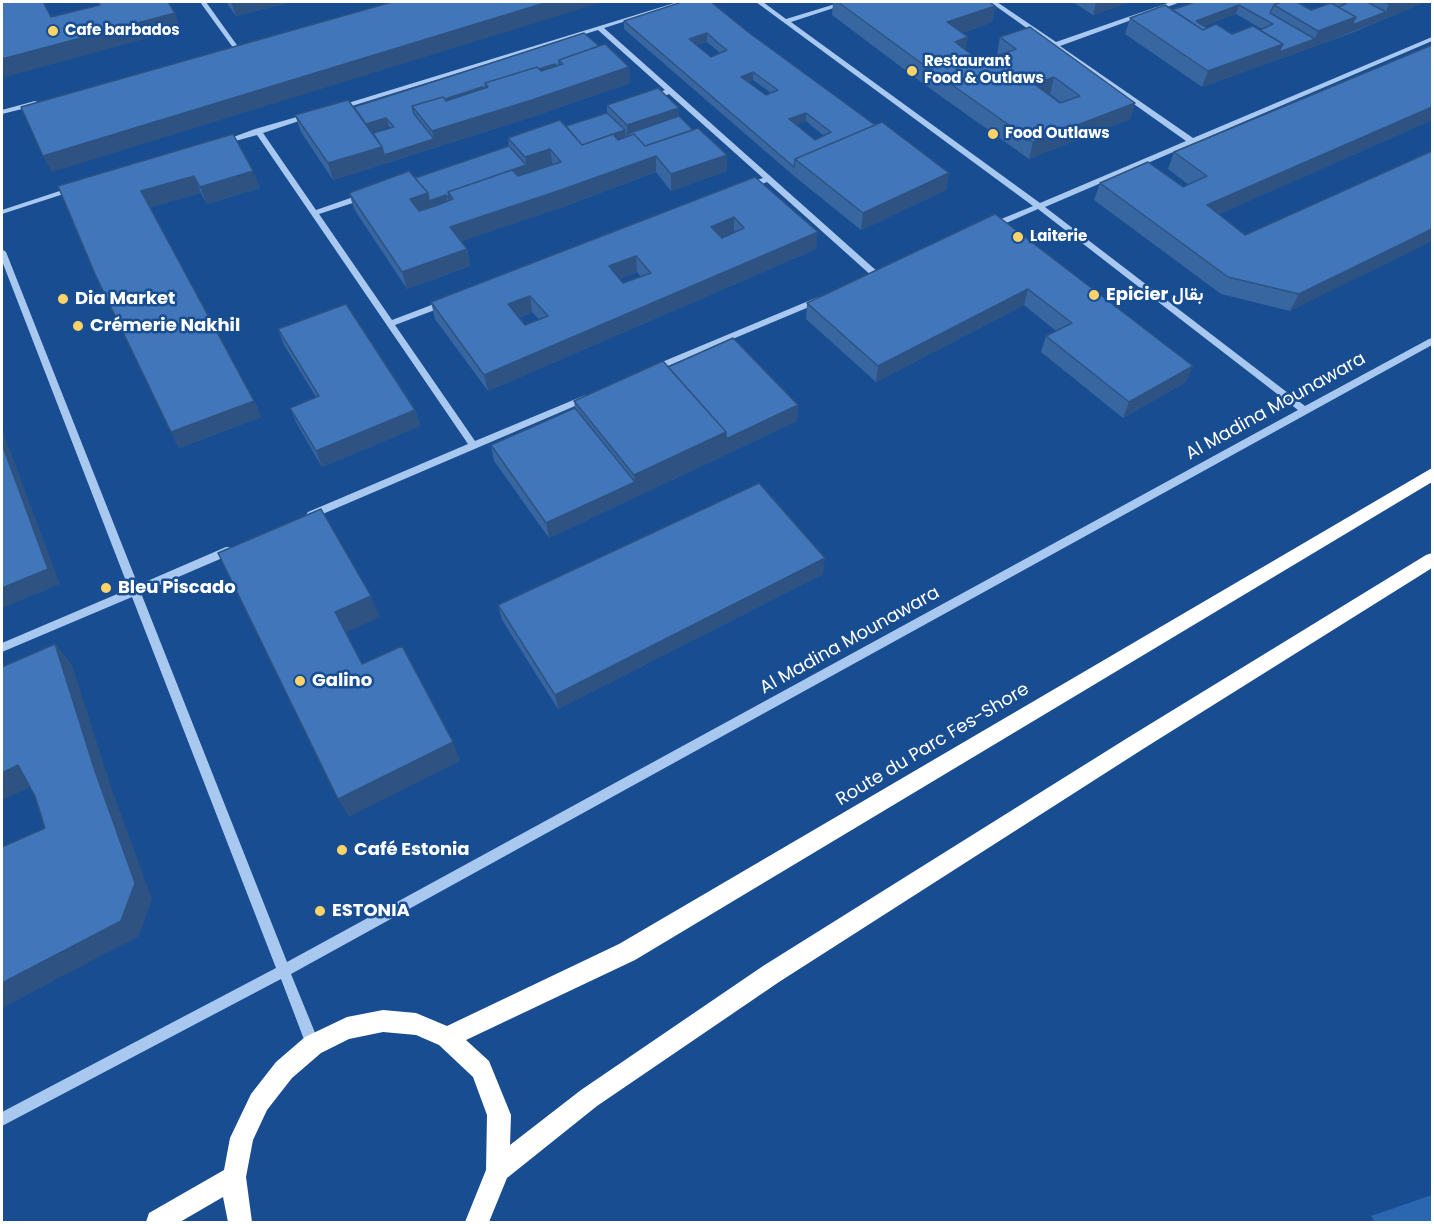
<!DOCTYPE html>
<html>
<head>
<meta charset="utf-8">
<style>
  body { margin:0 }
  #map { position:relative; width:1434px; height:1224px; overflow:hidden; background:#184d92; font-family:Poppins,sans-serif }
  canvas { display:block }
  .frame { position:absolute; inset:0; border:3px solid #fff; pointer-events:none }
</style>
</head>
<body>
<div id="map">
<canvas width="1434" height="1224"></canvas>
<div class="frame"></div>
</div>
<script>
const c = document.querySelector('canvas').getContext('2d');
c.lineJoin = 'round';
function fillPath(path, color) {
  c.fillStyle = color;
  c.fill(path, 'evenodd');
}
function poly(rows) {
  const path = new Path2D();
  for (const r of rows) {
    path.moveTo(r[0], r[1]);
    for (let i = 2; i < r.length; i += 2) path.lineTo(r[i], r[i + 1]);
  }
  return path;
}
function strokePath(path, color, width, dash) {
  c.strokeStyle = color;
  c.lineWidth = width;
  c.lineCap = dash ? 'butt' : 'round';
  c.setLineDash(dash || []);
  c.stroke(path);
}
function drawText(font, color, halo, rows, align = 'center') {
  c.font = font + ' Poppins,Vazirmatn,sans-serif';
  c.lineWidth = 5;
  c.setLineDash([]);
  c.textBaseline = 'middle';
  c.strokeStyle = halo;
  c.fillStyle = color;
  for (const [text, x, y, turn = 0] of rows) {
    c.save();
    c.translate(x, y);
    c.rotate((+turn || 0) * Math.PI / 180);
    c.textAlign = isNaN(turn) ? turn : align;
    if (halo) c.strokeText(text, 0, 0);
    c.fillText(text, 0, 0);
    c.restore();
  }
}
fillPath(poly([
  [1432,1195,1432,1222,1375,1222,1371,1216]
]), '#2b67b1');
fillPath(poly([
  [200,2,206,2,239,48,238,49,234,49,200,2],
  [678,2,686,2,604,28,879,273,879,277,873,277,767,182,751,188,745,188,745,184,763,178,669,94,655,100,649,100,649,96,665,90,598,30,342,109,335,107,678,2],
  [756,2,763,2,786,19,842,2,850,2,849,3,791,22,1040,203,1186,141,990,2,997,2,1056,42,1171,2,1179,2,1178,3,1060,46,1193,138,1432,37,1432,41,1045,207,1305,406,1429,339,1432,338,1432,345,291,974,320,1045,318,1050,313,1052,308,1050,281,979,2,1126,2,1112,276,968,132,597,2,652,2,643,129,589,2,261,2,249,6,252,138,585,226,547,234,547,235,550,234,553,141,593,287,962,1298,410,1038,209,995,228,989,228,989,224,1033,206,756,2],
  [35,101,39,103,38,105,2,114,2,110,35,101],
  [307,114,314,116,263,133,316,210,362,194,368,194,368,198,319,214,392,320,442,301,448,301,448,305,395,325,475,441,583,396,586,395,591,398,589,400,311,519,308,518,306,515,308,512,468,444,257,135,221,145,217,143,255,129,307,114],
  [72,187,75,187,79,189,2,214,2,210,72,187],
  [818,297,822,300,821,302,656,371,650,371,649,369,650,367,818,297]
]), '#a8c8f0');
fillPath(poly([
  [1432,468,1432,482,635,960,466,1040,489,1061,511,1115,510,1145,581,1090,763,966,1129,737,1426,555,1432,553,1432,568,1143,749,779,982,597,1106,507,1178,489,1222,465,1222,486,1170,487,1115,473,1077,439,1045,416,1035,383,1032,349,1039,321,1053,292,1078,267,1110,253,1140,246,1177,252,1222,228,1222,223,1197,180,1222,146,1222,149,1213,224,1170,230,1138,251,1094,276,1062,305,1037,347,1017,383,1010,416,1013,447,1026,619,944,1432,468]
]), '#fff');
fillPath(poly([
  [226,2,291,2,236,16],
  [833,2,989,2,995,6,992,22,962,33,968,37,965,50,981,62,998,55,997,54,1000,37,1135,103,1130,119,1029,159,921,82,832,15],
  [1048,94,1050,94,1062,103,1060,103],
  [1073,2,1130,2,1093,15],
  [1297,2,1311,10,1327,4,1323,2,1425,2,1349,34,1202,87,1125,34,1130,18,1172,10],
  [1236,14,1262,29,1232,34,1207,28,1204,26],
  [624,21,748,32,875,125,949,173,946,190,861,230,794,176,624,29],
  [707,42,720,53,711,57,697,45],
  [753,80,771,93,766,95,748,82],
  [806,121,824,136,815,140,796,125],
  [1432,45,1432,120,1219,214,1245,235,1432,151,1290,311,1221,294,1094,200,1100,183,1183,187,1189,185,1168,169,1174,152],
  [599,46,629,67,630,83,535,116,333,180,301,132,295,115,354,107],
  [389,126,390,128,373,133,372,132],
  [607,105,679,108,679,116,727,171,671,191,656,172,560,208,461,241,467,249,470,266,407,289,354,209,349,193,415,178,509,146,508,138,566,126,607,113],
  [233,134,260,188,207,204,201,193,150,207,254,401,261,417,179,448,171,432,58,186],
  [755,177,816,249,488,391,435,319,431,302],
  [637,272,641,277,623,283,620,279],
  [532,312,539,319,525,325,519,318],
  [995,214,1186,382,1123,418,1041,352,1046,336,1056,331,1024,305,876,382,806,319,807,303],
  [278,329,415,410,420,426,322,467,297,424,290,408,316,397,284,345],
  [668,367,798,405,797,421,549,538,494,461,491,445,575,408,574,401],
  [823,574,558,709,502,620,498,605]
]), '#3866a0');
fillPath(poly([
  [231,2,291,2,236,16],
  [548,2,603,2,52,172,43,156],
  [1096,2,1130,2,1093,15],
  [1395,2,1425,2,1382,20,1311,48,1318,31,1356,17,1386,12,1389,4],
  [1239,5,1236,14,1193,30,1196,21],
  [995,6,992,22,945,39,947,22],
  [175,13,181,29,5,77,2,70,2,59],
  [707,33,707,42,690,48,689,39],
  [968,37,965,53,955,42],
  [1315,39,1311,48,1202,87,1208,71,1283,44],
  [555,64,556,73,534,71],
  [629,67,630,83,535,116,386,163,384,155,434,139,432,131],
  [753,72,753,80,741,85,741,77],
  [1054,77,1050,94,1030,101,1034,84],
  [482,87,484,96,445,108,441,100],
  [1135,103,1130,119,1029,159,1033,142],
  [1432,107,1432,120,1201,222,1207,205],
  [679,108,680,125,627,134,627,125],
  [806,113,806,121,789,128,789,119],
  [386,118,389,126,366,134,363,125],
  [625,130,626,139,608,145,607,137],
  [382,147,386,163,333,180,328,163],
  [550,149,553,166,528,174,525,157],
  [727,155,727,171,671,191,671,174],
  [656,156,656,172,560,208,454,244,450,227],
  [526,165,528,174,453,199,508,172],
  [253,171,260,188,207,204,200,187],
  [949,173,946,190,861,230,863,213],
  [194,176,201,193,149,208,141,191],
  [428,193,431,210,414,216,410,199],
  [446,195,448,204,431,210,429,201],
  [734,217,734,234,711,244,711,227],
  [1432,229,1432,241,1290,311,1299,294],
  [818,232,816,249,488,391,484,375],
  [467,249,470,266,407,289,402,272],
  [636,256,637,272,610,283,609,266],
  [1028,289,1024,305,876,382,878,366],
  [530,296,532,312,511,321,508,304],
  [1193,366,1186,382,1123,418,1129,402],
  [254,401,261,417,179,448,171,432],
  [798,405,797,421,549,538,546,523,635,482,634,475,726,432],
  [415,410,420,426,322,467,316,451],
  [2,429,60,584,2,608],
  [825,558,823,574,558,709,555,695],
  [371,596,380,617,345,633,335,612],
  [55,644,72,665,111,787,152,899,139,936,2,1008,2,983,94,768],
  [453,742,460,761,349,817,338,799],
  [18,765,37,784,2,800,2,773]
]), '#2e5382');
const building = poly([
  [2,2,43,2,51,17,100,5,98,2,168,2,175,13,2,59,2,2],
  [392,2,548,2,43,156,21,107,392,2],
  [682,2,711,2,748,32,875,125,795,159,794,167,624,21,682,2],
  [707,33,718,43,727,50,711,57,689,39,707,33],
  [753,72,778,90,766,95,741,77,753,72],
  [806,113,831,132,815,140,789,119,806,113],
  [838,2,989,2,995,6,947,22,968,37,955,42,981,62,1016,49,1000,37,1030,27,1135,103,1033,142,924,65,838,2],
  [1054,77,1080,96,1060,103,1034,84,1054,77],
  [1195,2,1280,2,1274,5,1270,13,1315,39,1279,52,1283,44,1260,30,1273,24,1239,5,1196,21,1207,28,1203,30,1172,10,1195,2],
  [1281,2,1297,2,1311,10,1331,3,1356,17,1318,31,1274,5,1281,2],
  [1341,2,1367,2,1386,12,1352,25,1356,17,1338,7,1346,4,1341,2],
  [1385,2,1395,2,1389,4,1385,2],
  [1165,5,1203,30,1216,24,1232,34,1253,26,1283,44,1208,71,1130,18,1165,5],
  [584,33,599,46,559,60,559,65,557,66,555,64,539,69,537,67,485,83,486,88,484,88,482,87,445,99,443,97,412,106,414,114,434,139,384,155,382,147,373,133,394,127,386,118,366,124,354,107,445,78,584,33],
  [605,44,629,67,532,100,432,131,412,106,443,97,446,101,488,87,485,83,537,67,541,71,563,64,559,60,605,44],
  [1432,45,1432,107,1207,205,1245,235,1432,151,1432,229,1299,294,1228,277,1100,183,1148,162,1183,187,1207,176,1174,152,1432,45],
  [658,88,679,108,627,125,607,105,658,88],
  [348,100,382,147,328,163,295,115,348,100],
  [607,113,625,130,582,145,566,126,607,113],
  [679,116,693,130,645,146,634,134,629,136,627,134,679,116],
  [560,120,582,145,613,134,618,140,634,134,645,146,698,128,727,155,671,174,656,156,558,191,450,227,467,249,402,272,349,193,409,171,428,193,410,199,419,211,435,206,453,199,448,192,512,170,518,176,561,162,550,149,525,157,508,138,560,120],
  [882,122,949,173,863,213,795,159,882,122],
  [233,134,253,171,200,187,194,176,141,191,254,401,171,432,95,274,58,186,233,134],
  [509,146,526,165,448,192,450,200,446,195,429,201,428,193,415,178,509,146],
  [755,177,818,232,484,375,431,302,755,177],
  [734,217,744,228,722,238,711,227,734,217],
  [636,256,651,273,623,283,609,266,636,256],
  [530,296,548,316,525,325,508,304,530,296],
  [995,214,1193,366,1129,402,1046,336,1072,323,1028,289,878,366,807,303,995,214],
  [346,304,415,410,316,451,290,408,319,396,278,329,346,304],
  [733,338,798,405,726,439,726,432,668,367,733,338],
  [663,361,726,432,634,475,574,401,663,361],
  [575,408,635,482,546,523,491,445,575,408],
  [2,444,48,569,2,588,2,444],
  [759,483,825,558,555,695,498,605,759,483],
  [321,509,371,596,335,612,362,664,402,646,453,742,338,799,218,553,321,509],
  [55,644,94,768,135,883,121,921,2,983,2,847,45,828,35,796,18,765,2,773,2,667,55,644]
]);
fillPath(building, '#4177ba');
strokePath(building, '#2e5382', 1.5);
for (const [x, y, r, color] of [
  [53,31,6,"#ffd367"],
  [912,71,6,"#ffd367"],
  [993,134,6,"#ffd367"],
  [1018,237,6,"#ffd367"],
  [1094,295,6,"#ffd367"],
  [63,299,6,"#ffd367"],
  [78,326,6,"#ffd367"],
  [106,588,6,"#ffd367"],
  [300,681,6,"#ffd367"],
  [342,850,6,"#ffd367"],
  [320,911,6,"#ffd367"]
]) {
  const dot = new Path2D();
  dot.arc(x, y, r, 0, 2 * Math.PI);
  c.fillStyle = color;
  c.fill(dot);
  strokePath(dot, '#184d92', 2);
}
drawText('bold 15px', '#fff', '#184d92', [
  ["Cafe barbados",65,31],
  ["Restaurant",924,62],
  ["Food & Outlaws",924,79],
  ["Food Outlaws",1005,134],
  ["Laiterie",1030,237]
], 'left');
drawText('bold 18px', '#fff', '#184d92', [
  ["Epicier بقال",1106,295],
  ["Dia Market",75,299],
  ["Crémerie Nakhil",90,326],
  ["Bleu Piscado",118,588],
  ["Galino",312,681],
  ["Café Estonia",354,850],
  ["ESTONIA",332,911]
], 'left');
drawText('18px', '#fff', '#184d92', [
  ["Al Madina Mounawara",1276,407,-29],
  ["Al Madina Mounawara",850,641,-29],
  ["Route du Parc Fes-Shore",933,745,-31]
]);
</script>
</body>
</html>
